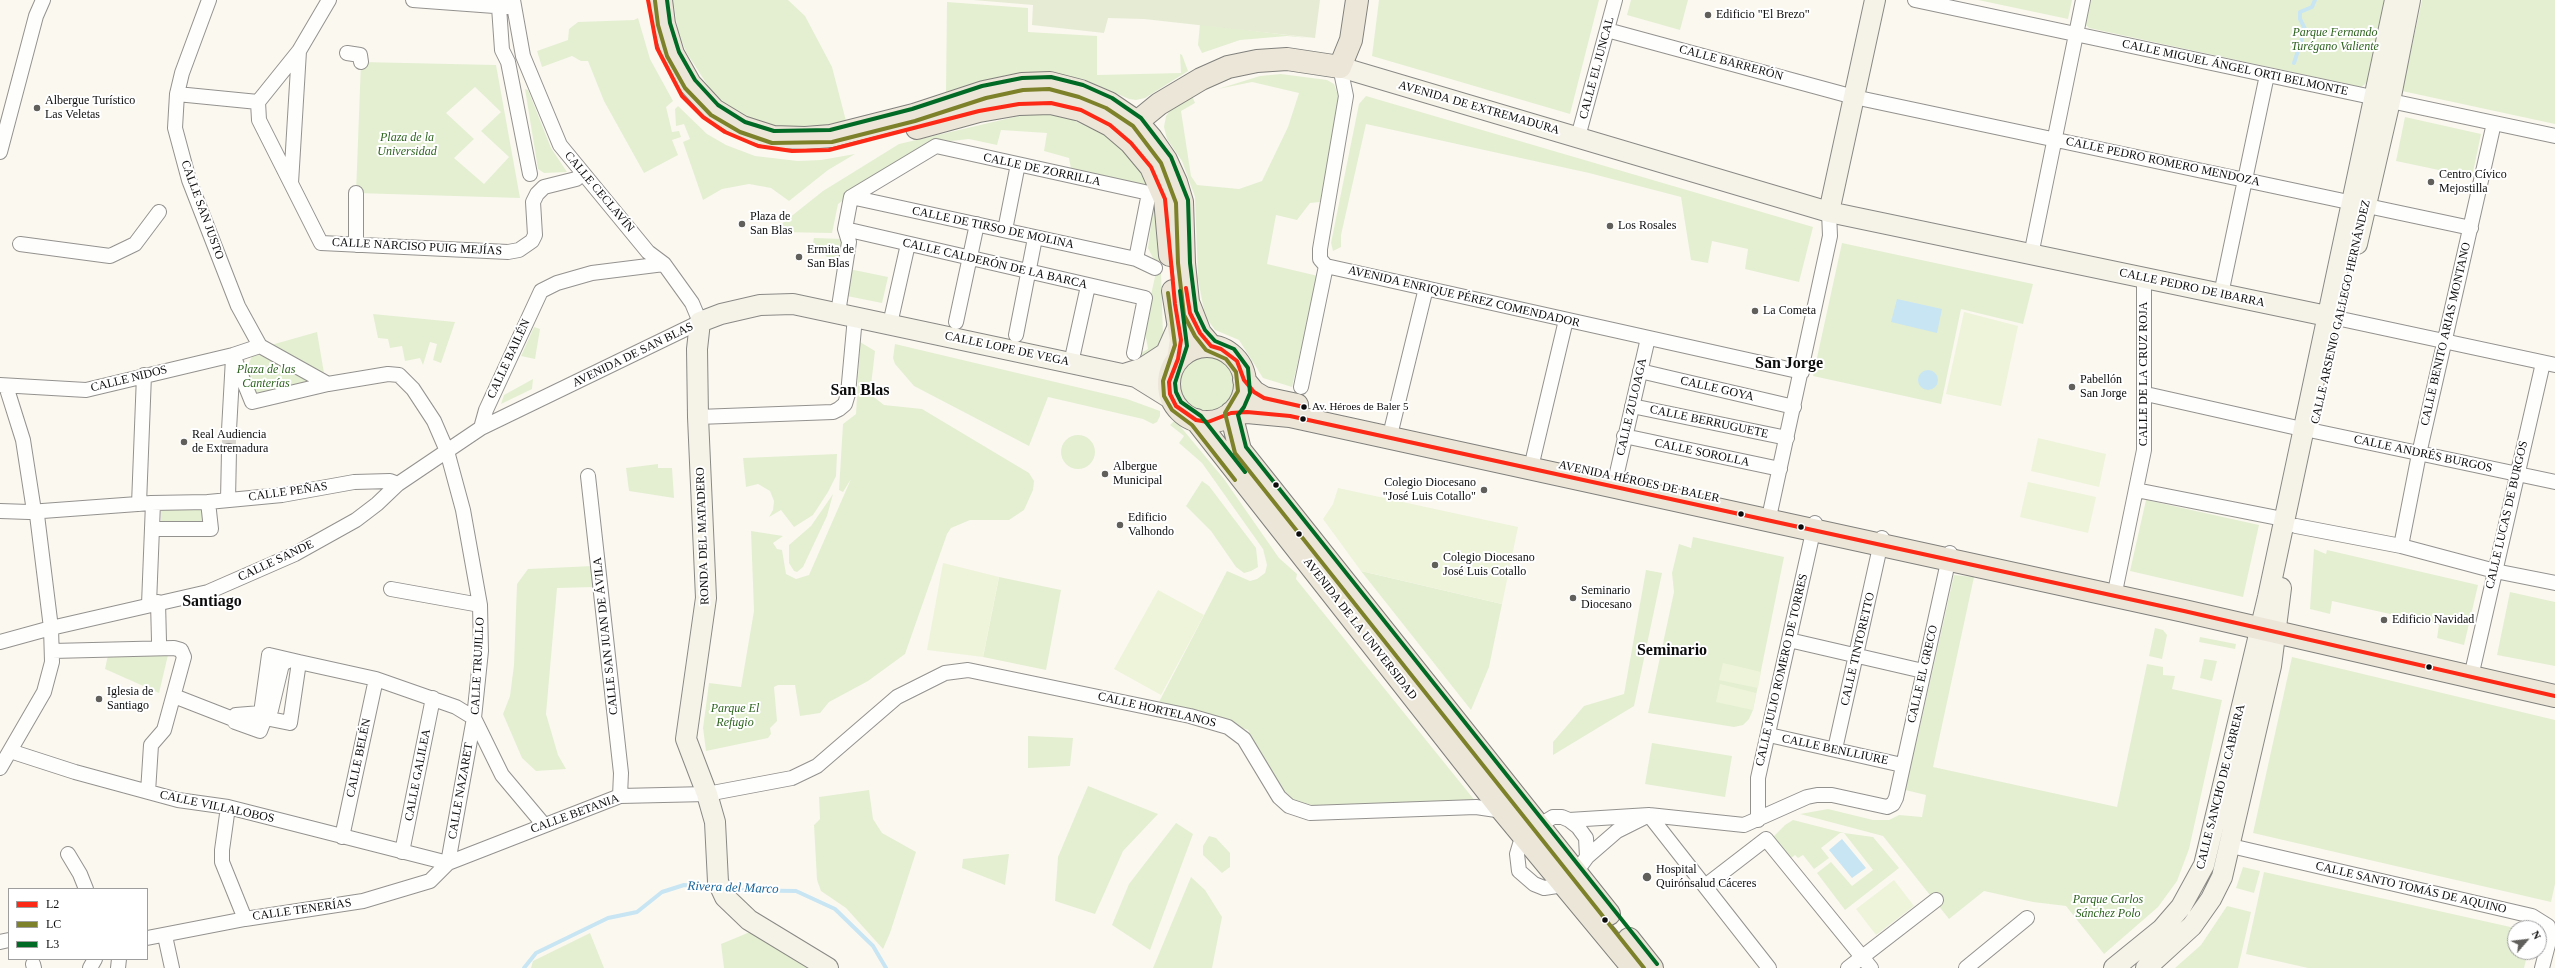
<!DOCTYPE html>
<html>
<head>
<meta charset="utf-8">
<style>
  body { margin:0 }
  #map { position:relative; width:2555px; height:968px; overflow:hidden; background:#fbf8f0; font-family:"Times New Roman",serif }
  canvas { display:block }
  .legend { position:absolute; left:8px; top:888px; width:140px; height:72px; box-sizing:border-box; background:#fff; border:1px solid #9e9e9e; margin:0; padding:5px 7px; list-style:none; font-size:12px; color:#0c0c0c }
  .legend li { display:flex; align-items:center; gap:8px; height:20px }
  .legend b { width:20px; border:1px solid #9e9e9e }
  .north { position:absolute; left:2507px; top:920px; width:40px; height:40px; box-sizing:border-box; background:#fff; border:1px solid #9e9e9e; border-radius:50%; rotate:62deg; font-size:11px; font-weight:700; line-height:16px; text-align:center; color:#0c0c0c }
  .north::after { content:''; display:block; margin:auto; width:14px; height:18px; background:#605f5c; clip-path:polygon(50% 0,100% 100%,50% 72%,0 100%) }
</style>
</head>
<body>
<div id="map">
<canvas width="2555" height="968"></canvas>
<ul class="legend">
<li><b style="height:5px;background:#fc2916"></b>L2</li>
<li><b style="height:5px;background:#7d812a"></b>LC</li>
<li><b style="height:5px;background:#016a25"></b>L3</li>
</ul>
<div class="north">N</div>
</div>
<script>
const c = document.querySelector('canvas').getContext('2d');
c.lineJoin = 'round';
function fillPath(path, color) {
  c.fillStyle = color;
  c.fill(path, 'evenodd');
}
function poly(rows) {
  const path = new Path2D();
  for (const r of rows) {
    if (r.length === 3) {
      path.moveTo(r[0] + r[2], r[1]);
      path.arc(r[0], r[1], r[2], 0, 2 * Math.PI);
      continue;
    }
    path.moveTo(r[0], r[1]);
    for (let i = 2; i < r.length; i += 2) path.lineTo(r[i], r[i + 1]);
  }
  return path;
}
function strokePath(path, color, width, dash) {
  c.strokeStyle = color;
  c.lineWidth = width;
  c.lineCap = dash ? 'butt' : 'round';
  c.setLineDash(dash || []);
  c.stroke(path);
}
function drawText(font, color, halo, rows, align = 'center') {
  c.font = font + ' "Times New Roman",serif';
  c.lineWidth = 4;
  c.setLineDash([]);
  c.textBaseline = 'middle';
  c.strokeStyle = halo;
  c.fillStyle = color;
  for (const [text, x, y, turn = 0] of rows) {
    c.save();
    c.translate(x, y);
    c.rotate((+turn || 0) * Math.PI / 180);
    c.textAlign = isNaN(turn) ? turn : align;
    if (halo) c.strokeText(text, 0, 0);
    c.fillText(text, 0, 0);
    c.restore();
  }
}
fillPath(poly([
  [673,0,788,0,805,16,832,67,846,121,824,125,781,127,751,120,733,110,712,92,686,52,678,31],
  [1379,0,1599,0,1570,114,1372,56],
  [1631,0,1688,0,1680,30,1627,15],
  [1978,0,2072,0,2068,19],
  [2091,0,2386,0,2368,82,2361,87,2089,28,2085,24],
  [2422,0,2555,0,2555,124,2402,91],
  [947,2,1028,8,1028,32,1097,36,1097,75,1181,73,1180,54,1182,55,1188,71,1145,98,1136,100,1129,99,1083,79,1049,73,1007,75,946,92],
  [638,18,650,59,673,101,666,107,672,132,679,131,681,137,672,140,678,155,644,173,604,101,588,61,581,61,572,56,542,67,537,51,568,40,569,29,578,22,634,20],
  [1200,24,1310,38,1287,36,1240,40,1202,53,1198,45],
  [361,62,496,65,520,198,356,193],
  [475,87,501,112,481,131,509,157,484,184,454,158,474,139,446,113],
  [1281,74,1327,80,1334,84,1339,98,1320,202,1310,203,1297,220,1276,215,1267,264,1318,276,1292,387,1263,378,1239,340,1215,330,1205,316,1198,279,1195,197,1182,161,1167,139,1164,127,1166,116,1172,108,1192,96,1195,103,1181,111,1191,176,1197,185,1239,189,1262,181,1288,127,1299,93,1252,82,1218,89,1260,76],
  [525,89,528,90,551,148,567,172,544,173,538,169],
  [1366,96,1813,227,1799,282,1745,269,1748,249,1712,241,1708,263,1691,260,1681,197,1589,173,1366,124,1341,235,1341,247,1333,251,1331,243,1359,104],
  [678,106,707,134,726,145,755,156,798,161,821,160,855,154,828,170,789,201,771,188,749,184,722,189,703,200,683,142,690,139,684,124,676,126,675,109],
  [1027,114,1049,114,1070,119,1100,132,1129,155,1151,189,1071,169,1069,158,1044,151,1047,133,1001,130,997,145,969,139,933,143,893,166,838,204,832,233,778,232,779,226,823,191,899,144],
  [2405,117,2481,134,2472,177,2396,161],
  [1153,194,1158,217,1159,261,1154,260,1148,248,1151,225,1147,219],
  [814,238,844,239,839,270,813,242],
  [1842,243,2033,284,2023,324,1961,309,1941,404,1813,376],
  [849,269,888,277,882,303,847,296],
  [1156,272,1161,273,1163,335,1158,346,1142,358,1128,359,1128,356,1137,355,1148,349,1144,327],
  [373,314,455,322,441,363,433,360,437,344,430,342,423,365,420,358,405,361,402,346,390,348,388,339,378,338],
  [534,327,540,329,535,359,521,356],
  [317,332,325,379,271,345],
  [860,342,875,351,870,394,884,405,922,409,1029,473,1034,481,1033,490,1024,510,1009,520,970,520,951,528,947,534,905,654,868,681,829,702,820,713,800,716,795,685,778,685,774,687,777,721,770,728,771,734,768,738,706,751,703,728,709,683,741,687,754,611,751,531,783,536,773,543,777,549,782,550,786,574,796,579,809,575,851,479,843,492,839,490,843,424,856,414],
  [895,344,1127,399,1160,411,1160,416,1157,422,1153,424,1143,419,1048,397,1029,446,914,386,895,364,893,358],
  [263,354,309,377,309,387,256,398,245,373,252,356],
  [1206,384,29],
  [533,379,532,389,501,404,504,395],
  [1175,420,1224,479,1279,558,1297,574,1296,579,1476,802,1324,807,1299,803,1287,796,1271,773,1248,730,1182,707,1159,702,1227,571,1250,581,1257,579,1265,573,1267,565,1263,549,1202,463,1179,443,1184,436,1170,425],
  [1078,452,17],
  [837,454,836,476,828,492,813,515,794,527,781,510,769,517,773,510,774,501,770,491,758,484,746,487,743,458],
  [658,464,658,468,672,468,674,498,629,491,626,468],
  [1202,481,1209,486,1256,548,1258,567,1251,571,1244,573,1236,567,1211,531,1186,506],
  [833,494,827,516,803,567,797,572,794,571,789,563,789,545,811,526],
  [2146,500,2259,525,2243,597,2130,571],
  [202,509,202,521,198,524,164,525,161,521,161,510],
  [1693,537,1784,557,1753,710,1749,719,1743,725,1734,727,1648,713,1674,592,1672,573,1679,544,1691,548],
  [2314,549,2326,554,2327,550,2478,585,2464,645,2437,638,2439,625,2332,601,2330,614,2310,609],
  [593,566,595,587,557,588,546,714,558,755,566,769,536,771,522,758,503,714,510,696,514,665,517,584,528,569],
  [1646,570,1662,573,1634,706,1553,755,1553,742,1584,706,1624,694],
  [1361,571,1502,604,1489,667,1471,710],
  [1954,575,1974,577,1933,767,2117,807,2147,664,2163,667,2163,675,2175,676,2172,689,2222,700,2189,849,2177,881,2158,907,2104,954,2066,906,2033,902,1984,891,1949,919,1883,836,1800,814,1828,809,1873,820,1889,820,1899,815,1922,817,1926,795,1901,789,1916,744],
  [999,577,1061,590,1046,670,983,657],
  [2510,592,2555,602,2555,666,2497,655],
  [2155,628,2163,630,2167,635,2162,659,2149,656],
  [2200,637,2236,644,2235,649,2199,642],
  [159,653,168,655,159,693,105,669,108,655],
  [2292,657,2555,720,2555,884,2551,902,2253,833],
  [2204,659,2217,661,2212,681,2200,678],
  [1028,736,1073,738,1070,766,1028,768],
  [1652,743,1732,756,1725,797,1645,784],
  [1088,786,1158,814,1123,851,1095,914,1055,901,1058,857],
  [869,790,873,819,882,833,916,852,890,933,883,949,846,908,821,891,817,880,814,825,820,819,819,797],
  [1793,820,1844,833,1873,837,1899,868,1845,910,1817,873,1831,862,1852,886,1873,870,1844,833,1840,833,1821,848,1829,858,1814,869,1803,855,1798,858,1795,855,1790,859,1772,838,1785,825],
  [1176,823,1193,834,1150,950,1112,925,1129,884],
  [1209,836,1216,838,1230,853,1230,867,1222,873,1203,855,1203,846],
  [1009,854,1005,885,962,868,963,859],
  [2243,867,2260,871,2254,893,2236,888],
  [2264,872,2515,928,2515,952,2528,952,2524,968,2308,968,2246,954],
  [1191,877,1205,890,1222,917,1212,968,1153,968],
  [2227,906,2251,912,2238,968,2175,968,2201,945],
  [750,932,816,968,724,968,721,944],
  [590,933,604,968,531,968,533,961]
]), '#e4efd1');
fillPath(poly([
  [973,0,1320,0,1315,38,1144,19,1108,18,1104,33,1032,25,1033,5]
]), '#e6ebd4');
fillPath(poly([
  [1964,312,2018,326,2001,406,1946,394],
  [2038,438,2106,454,2099,487,2031,471],
  [2028,482,2096,497,2088,533,2020,517],
  [1338,488,1518,527,1502,604,1361,571,1323,519,1333,504],
  [943,563,999,577,983,657,927,650],
  [1158,590,1204,615,1161,695,1114,669],
  [1723,663,1761,672,1758,688,1719,680],
  [1720,684,1756,693,1753,710,1716,702],
  [1894,880,1914,906,1876,935,1856,909]
]), '#eef4da');
fillPath(poly([
  [1897,299,1942,309,1937,333,1891,322],
  [1928,380,10],
  [1842,839,1866,868,1852,878,1829,850]
]), '#c8e5f4');
strokePath(poly([
  [2294,63,2305,29,2300,19,2300,12,2312,7,2315,0],
  [728,890,796,891,835,909,873,946,886,968],
  [524,968,536,953,608,918,637,912,662,892,684,885,715,888]
]), '#c8e5f4', 4);
strokePath(poly([
  [229,451,229,430]
]), '#d7d5ce', 14, [14, 7]);
const street = poly([
  [209,0,182,73,177,94,175,128,189,180,238,306,260,346],
  [329,0,299,51,258,102,259,120,321,243,508,252,519,250,532,241,535,235,533,202,537,194,544,187,576,179,582,174],
  [413,0,508,7],
  [1915,0,2555,136],
  [499,7,502,50,508,62,530,174],
  [1607,30,1854,97,2471,228],
  [347,53,360,55,361,62],
  [1340,67,1346,96,1320,249,1320,259,1326,266,1802,372],
  [177,94,258,102],
  [1578,137,1615,0],
  [0,152,36,16,43,0],
  [291,183,299,51],
  [851,197,1136,259,1155,268],
  [845,229,1145,298,1134,353],
  [1005,230,1018,164],
  [20,244,110,256,135,244,159,212],
  [356,245,356,193],
  [2031,255,2083,0],
  [2221,294,2267,75],
  [838,313,849,242,845,229,851,197,936,146,1149,193,1136,259],
  [2327,316,2555,365],
  [956,322,977,224],
  [890,324,908,244],
  [1016,335,1035,238],
  [233,355,252,402,328,384],
  [1071,363,1088,286],
  [1640,371,1794,407],
  [0,385,86,390,233,355,260,346,328,384,388,374,399,375,413,389,434,421,447,451,463,510,480,605,481,651,474,718,448,863,430,881,363,901,245,919,147,938],
  [1301,387,1326,266],
  [2146,394,2302,429],
  [1632,406,1787,438],
  [698,417,833,412,839,409,845,404,848,394,855,317],
  [1392,427,1426,288],
  [481,428,486,410,541,291,557,283,592,273,664,264],
  [229,430,233,358],
  [2314,431,2555,482],
  [1624,436,1780,469],
  [1533,459,1566,320],
  [588,476,621,773,620,796],
  [1616,477,1648,338],
  [2136,490,2283,519],
  [228,500,229,451],
  [139,504,144,375],
  [0,511,29,512,151,503,208,502,282,495,354,482,390,481,398,484],
  [1768,522,1830,236,1829,212],
  [2296,526,2401,546,2495,571,2555,583],
  [152,529,211,529,208,502],
  [2401,546,2419,454,2494,123],
  [2116,587,2144,450,2144,278],
  [391,589,480,605],
  [158,602,159,641],
  [149,604,153,503],
  [1789,640,1923,671],
  [0,642,51,628,208,592,295,554,356,520,377,504,398,484,481,428,700,322,692,303,664,264,648,252,560,145,523,56,513,0],
  [52,651,174,648,181,650,184,657,164,730,151,745,148,792],
  [269,655,299,662,290,723,265,718,260,731,235,722,236,715,261,713,269,655],
  [2473,668,2543,363],
  [174,696,233,719,262,718,271,710,282,664,290,660,376,679,456,707,474,718],
  [474,718,502,775,544,825],
  [1769,735,1902,765],
  [1835,749,1882,538],
  [10,751,75,772,178,800,228,807,448,863],
  [0,768,44,692,52,662,51,628,37,515,34,511,23,440,6,386],
  [228,807,222,850,222,862,245,919],
  [1649,815,1617,831,1587,857,1576,872,1557,886,1544,888,1534,884,1519,871,1517,854,1520,844,1540,825,1553,817,1562,817,1569,820,1649,815,1744,825,1807,797,1817,795,1832,795,1887,807,1893,804,1896,798,1950,553],
  [1649,815,1769,968],
  [1569,820,1578,827,1586,838,1587,857],
  [1758,820,1758,778,1815,523],
  [342,837,376,679],
  [2231,846,2532,916,2548,926,2548,945,2542,968],
  [402,852,433,698],
  [68,854,80,874,86,889],
  [448,863,620,796,707,794,792,778,817,766,897,697,945,673,968,670,1190,716,1228,727,1244,739,1279,797,1289,806,1310,813,1476,807,1503,811],
  [1705,886,1766,839,1871,968],
  [165,936,172,968],
  [0,942,9,940],
  [33,964,34,968],
  [90,968,95,959],
  [118,968,119,959],
  [1848,968,1936,900],
  [1966,968,2027,918]
]);
const secondary = poly([
  [1340,67,1829,212,2327,316],
  [1829,212,1875,0],
  [2357,244,2390,101,2410,0],
  [1124,374,1143,368,1166,353,1178,326],
  [1136,377,1158,375,1173,367],
  [828,968,749,920,725,897,718,882,715,822,707,794,686,739,706,598,698,417,697,349,700,322,721,314,760,305,793,304,1136,377,1173,400],
  [2114,968,2162,929,2181,907,2204,865,2268,597,2395,0],
  [2146,968,2192,926,2211,899,2222,877,2271,666,2281,588]
]);
const primary = poly([
  [661,0,664,24,673,54,690,84,714,110,742,127,773,137,805,138,831,136,914,115,984,92,1022,84,1050,83,1081,91,1109,103,1137,122,1151,138,1166,160,1176,182,1182,202,1184,263,1188,302,1200,333,1211,346],
  [1340,67,1351,40,1357,0],
  [1137,122,1159,104,1201,79,1228,67,1257,61,1287,59,1340,67],
  [917,128,979,111,1019,104,1051,103,1081,110,1110,125,1131,143,1151,167,1165,199,1170,255],
  [1173,291,1181,340,1178,359],
  [1207,384,38],
  [1244,380,1254,392,1264,398,1297,405],
  [1231,413,1247,412,1290,416,2184,611,2555,696],
  [1231,413,1240,450,1609,914],
  [1196,420,1503,811,1633,968],
  [1629,939,1652,968]
]);
strokePath(street, '#94928f', 16);
strokePath(secondary, '#8a8985', 22);
strokePath(primary, '#81807c', 24);
strokePath(street, '#fefefd', 14);
strokePath(secondary, '#f5f3e8', 20);
strokePath(primary, '#ece6d8', 22);
strokePath(poly([
  [648,0,657,48,682,96,703,117,725,132,758,146,792,151,829,150,979,111,1019,104,1051,103,1081,110,1110,125,1131,143,1151,167,1165,199,1175,304,1181,340,1178,359,1169,382,1170,394,1176,406,1196,420,1208,422,1231,413,1247,412,1290,416,2184,611,2555,696],
  [1186,288,1190,313,1200,333,1211,346,1221,349,1237,361,1244,380,1254,392,1264,398,1304,407]
]), '#fc2916', 4);
strokePath(poly([
  [655,1,658,25,667,56,685,88,711,115,740,132,772,143,832,142,915,121,986,98,1023,90,1049,89,1079,97,1106,108,1133,126,1161,163,1176,203,1178,263,1184,315,1195,336,1206,350,1226,359,1236,372,1238,391,1225,413,1235,453,1644,968],
  [1168,293,1175,345,1163,381,1164,396,1172,410,1192,425,1235,480]
]), '#7d812a', 4);
strokePath(poly([
  [667,0,670,23,679,52,695,80,718,105,745,122,774,131,830,130,912,109,982,86,1022,78,1051,77,1083,85,1112,98,1141,118,1171,157,1188,200,1190,263,1196,311,1205,330,1215,341,1234,349,1248,368,1250,393,1244,407,1238,415,1246,447,1657,964],
  [1180,291,1187,346,1175,383,1176,392,1181,402,1201,416,1245,472]
]), '#016a25', 4);
for (const [x, y, r, color] of [
  [1708,15,4,"#605f5c"],
  [37,108,4,"#605f5c"],
  [2431,182,4,"#605f5c"],
  [742,224,4,"#605f5c"],
  [1610,226,4,"#605f5c"],
  [799,257,4,"#605f5c"],
  [1755,311,4,"#605f5c"],
  [2072,387,4,"#605f5c"],
  [1304,407,3.5,"#0c0c0c"],
  [1303,419,3.5,"#0c0c0c"],
  [184,442,4,"#605f5c"],
  [1105,474,4,"#605f5c"],
  [1276,485,3.5,"#0c0c0c"],
  [1484,490,4,"#605f5c"],
  [1741,514,3.5,"#0c0c0c"],
  [1120,525,4,"#605f5c"],
  [1801,527,3.5,"#0c0c0c"],
  [1299,534,3.5,"#0c0c0c"],
  [1435,565,4,"#605f5c"],
  [1573,598,4,"#605f5c"],
  [2384,620,4,"#605f5c"],
  [2429,667,3.5,"#0c0c0c"],
  [99,699,4,"#605f5c"],
  [1647,877,5,"#605f5c"],
  [1605,920,3.5,"#0c0c0c"]
]) {
  const dot = new Path2D();
  dot.arc(x, y, r, 0, 2 * Math.PI);
  c.fillStyle = color;
  c.fill(dot);
  strokePath(dot, '#fff', 1.5);
}
drawText('11px', '#0c0c0c', '#fff', [
  ["Av. Héroes de Baler 5",1312,407]
], 'left');
drawText('12px', '#0c0c0c', '#fff', [
  ["Edificio \"El Brezo\"",1716,15],
  ["Albergue Turístico",45,101],
  ["Las Veletas",45,115],
  ["Centro Cívico",2439,175],
  ["Mejostilla",2439,189],
  ["Plaza de",750,217],
  ["San Blas",750,231],
  ["Los Rosales",1618,226],
  ["Ermita de",807,250],
  ["San Blas",807,264],
  ["La Cometa",1763,311],
  ["Pabellón",2080,380],
  ["San Jorge",2080,394],
  ["Real Audiencia",192,435],
  ["de Extremadura",192,449],
  ["Albergue",1113,467],
  ["Municipal",1113,481],
  ["Colegio Diocesano",1476,483,"right"],
  ["\"José Luis Cotallo\"",1476,497,"right"],
  ["Edificio",1128,518],
  ["Valhondo",1128,532],
  ["Colegio Diocesano",1443,558],
  ["José Luis Cotallo",1443,572],
  ["Seminario",1581,591],
  ["Diocesano",1581,605],
  ["Edificio Navidad",2392,620],
  ["Iglesia de",107,692],
  ["Santiago",107,706],
  ["Hospital",1656,870],
  ["Quirónsalud Cáceres",1656,884]
], 'left');
drawText('italic 12px', '#2d631e', '#fff', [
  ["Parque Fernando",2335,33],
  ["Turégano Valiente",2335,47],
  ["Plaza de la",407,138],
  ["Universidad",407,152],
  ["Plaza de las",266,370],
  ["Canterías",266,384],
  ["Parque El",735,709],
  ["Refugio",735,723],
  ["Parque Carlos",2108,900],
  ["Sánchez Polo",2108,914]
]);
drawText('12px', '#0c0c0c', '#fff', [
  ["CALLE BARRERÓN",1731,63,15],
  ["CALLE EL JUNCAL",1597,68,-75],
  ["CALLE MIGUEL ÁNGEL ORTI BELMONTE",2235,68,12],
  ["AVENIDA DE EXTREMADURA",1479,108,16],
  ["CALLE PEDRO ROMERO MENDOZA",2163,162,12],
  ["CALLE DE ZORRILLA",1042,170,12],
  ["CALLE CECLAVÍN",599,192,50],
  ["CALLE SAN JUSTO",202,210,70],
  ["CALLE DE TIRSO DE MOLINA",993,228,12],
  ["CALLE NARCISO PUIG MEJÍAS",417,247,3],
  ["CALLE CALDERÓN DE LA BARCA",995,264,13],
  ["CALLE PEDRO DE IBARRA",2192,288,12],
  ["AVENIDA ENRIQUE PÉREZ COMENDADOR",1464,297,13],
  ["CALLE ARSENIO GALLEGO HERNÁNDEZ",2341,312,-77],
  ["CALLE BENITO ARIAS MONTANO",2446,334,-77],
  ["CALLE LOPE DE VEGA",1007,349,12],
  ["AVENIDA DE SAN BLAS",633,355,-26],
  ["CALLE BAILÉN",509,359,-65],
  ["CALLE DE LA CRUZ ROJA",2144,374,-90],
  ["CALLE NIDOS",129,379,-14],
  ["CALLE GOYA",1717,389,13],
  ["CALLE ZULOAGA",1632,407,-77],
  ["CALLE BERRUGUETE",1709,422,12],
  ["CALLE SOROLLA",1702,453,12],
  ["CALLE ANDRÉS BURGOS",2423,454,12],
  ["AVENIDA HÉROES DE BALER",1639,482,12],
  ["CALLE PEÑAS",288,492,-8],
  ["CALLE LUCAS DE BURGOS",2507,515,-77],
  ["RONDA DEL MATADERO",703,536,-92],
  ["CALLE SANDE",276,561,-25],
  ["AVENIDA DE LA UNIVERSIDAD",1360,629,52],
  ["CALLE SAN JUAN DE ÁVILA",606,636,-96],
  ["CALLE TINTORETTO",1858,649,-77],
  ["CALLE TRUJILLO",478,666,-87],
  ["CALLE JULIO ROMERO DE TORRES",1782,670,-77],
  ["CALLE EL GRECO",1923,674,-77],
  ["CALLE HORTELANOS",1157,710,13],
  ["CALLE BENLLIURE",1835,750,12],
  ["CALLE BELÉN",359,758,-78],
  ["CALLE GALILEA",418,775,-79],
  ["CALLE SANCHO DE CABRERA",2221,787,-76],
  ["CALLE NAZARET",461,791,-80],
  ["CALLE VILLALOBOS",217,807,12],
  ["CALLE BETANIA",575,814,-20],
  ["CALLE SANTO TOMÁS DE AQUINO",2411,888,13],
  ["CALLE TENERÍAS",302,910,-8]
]);
drawText('italic 13px', '#18659c', '#fff', [
  ["Rivera del Marco",733,888,2]
]);
drawText('bold 16px', '#0c0c0c', '#fff', [
  ["San Jorge",1789,364],
  ["San Blas",860,391],
  ["Santiago",212,602],
  ["Seminario",1672,651]
]);
</script>
</body>
</html>
